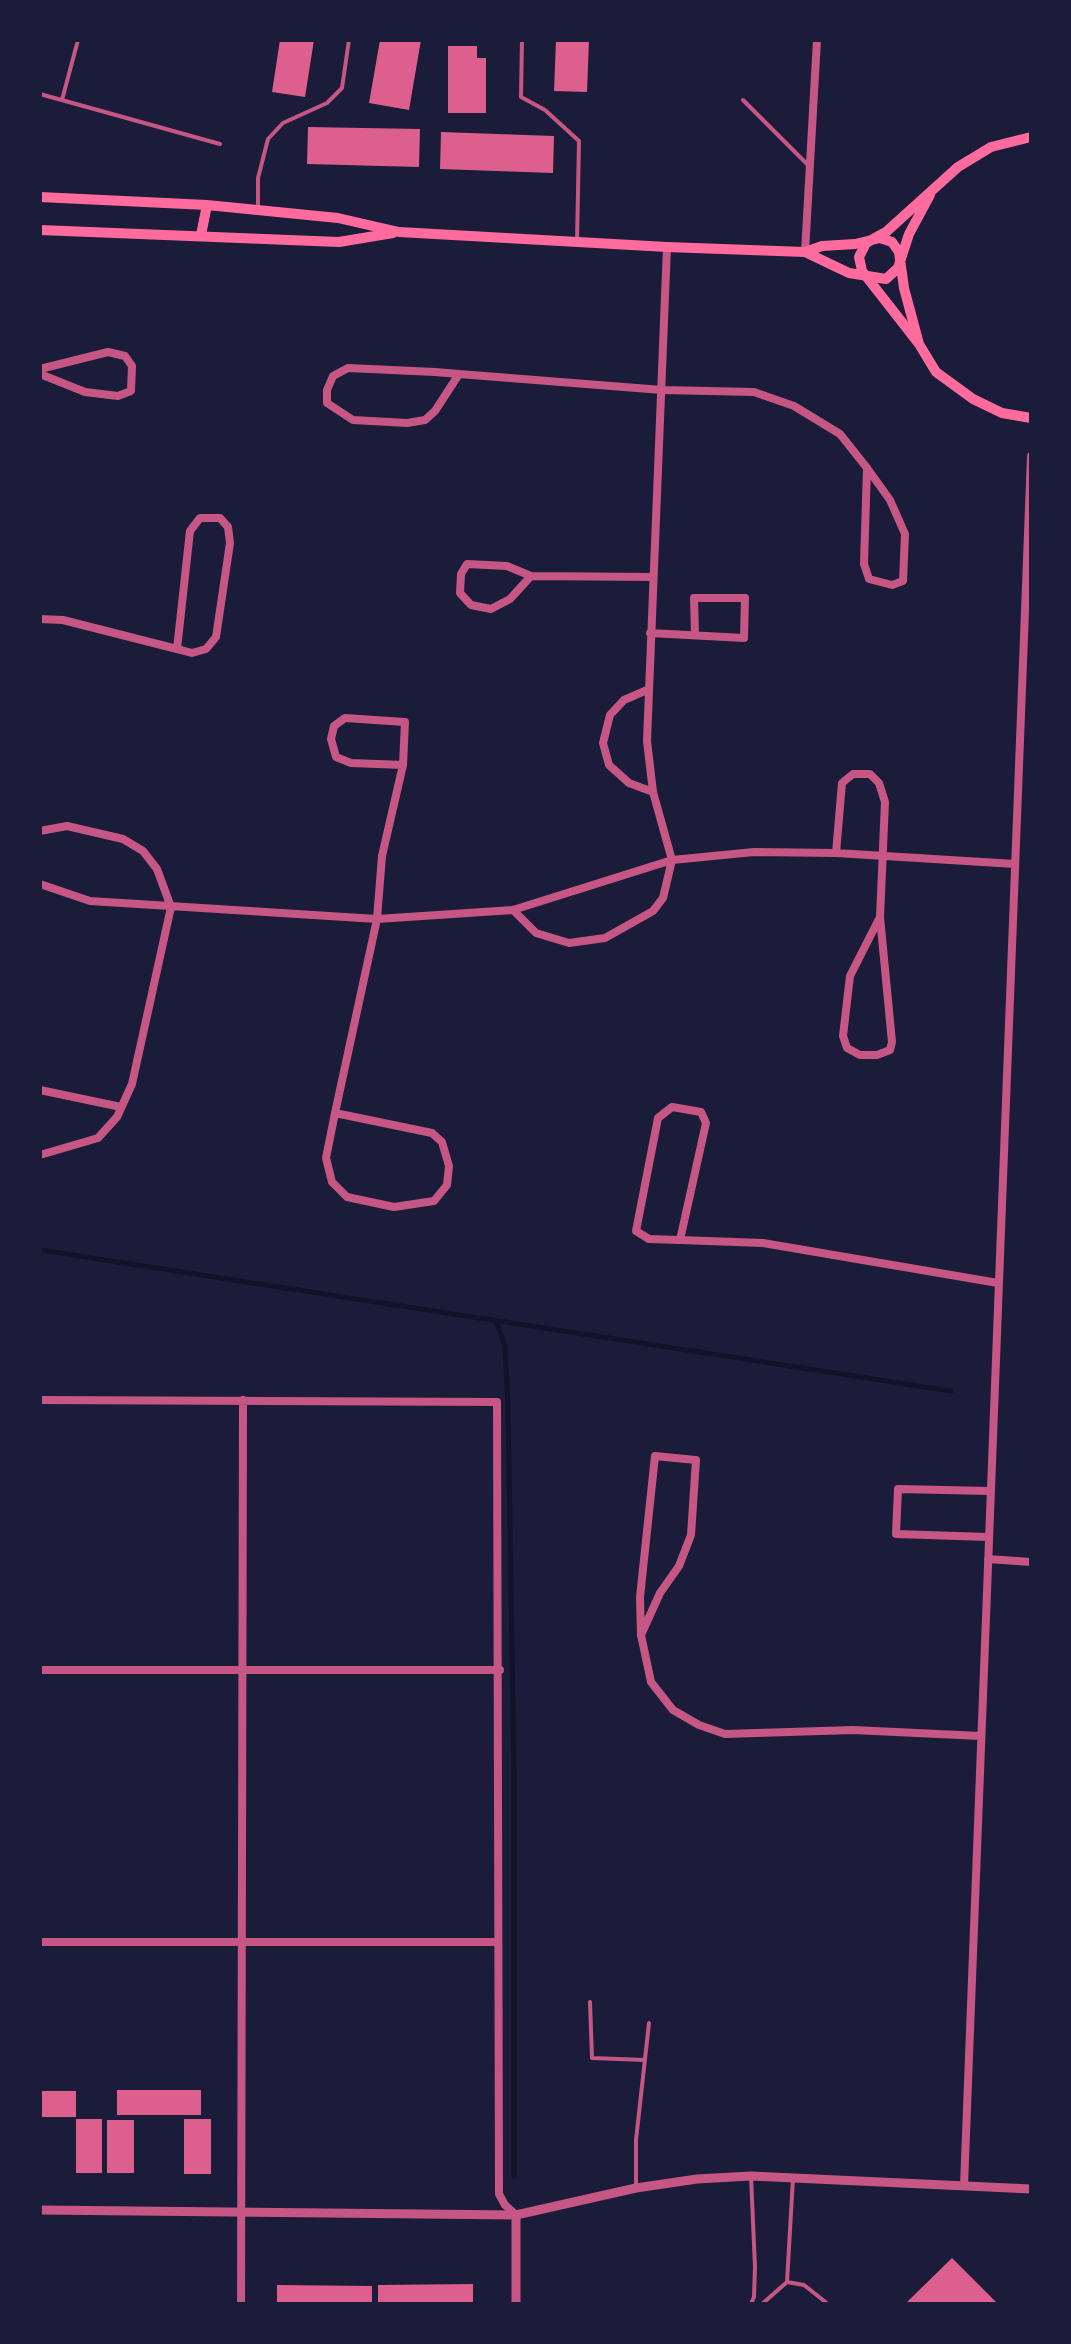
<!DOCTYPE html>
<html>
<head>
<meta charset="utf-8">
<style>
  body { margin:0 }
  #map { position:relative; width:1071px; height:2344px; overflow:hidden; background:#1b1b3a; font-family:"Libre Baskerville",serif }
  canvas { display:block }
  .frame { position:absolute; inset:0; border:42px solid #1b1b3a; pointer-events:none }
</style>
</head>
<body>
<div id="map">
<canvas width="1071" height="2344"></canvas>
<div class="frame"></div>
</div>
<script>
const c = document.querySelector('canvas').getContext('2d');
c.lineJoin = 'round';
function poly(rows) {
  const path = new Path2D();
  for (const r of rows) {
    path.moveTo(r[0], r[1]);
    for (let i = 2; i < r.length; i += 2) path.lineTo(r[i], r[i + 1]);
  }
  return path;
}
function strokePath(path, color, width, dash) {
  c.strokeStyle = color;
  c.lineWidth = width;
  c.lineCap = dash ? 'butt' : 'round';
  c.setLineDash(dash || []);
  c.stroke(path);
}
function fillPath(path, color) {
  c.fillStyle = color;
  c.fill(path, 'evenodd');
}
strokePath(poly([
  [40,1250,951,1391],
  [496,1321,505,1346,508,1404,514,1773,514,2176]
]), '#12122b', 5);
fillPath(poly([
  [280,40,314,40,305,97,272,92],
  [380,40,421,40,409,110,369,103],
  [556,40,589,40,587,92,554,91],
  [448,46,477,46,477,58,486,58,486,113,448,113],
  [308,127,420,129,419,167,307,164],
  [441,132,554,136,553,173,440,169],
  [117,2090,201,2090,201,2115,117,2115],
  [40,2091,76,2091,76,2117,40,2117],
  [76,2119,102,2119,102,2173,76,2173],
  [184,2119,211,2119,211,2174,184,2174],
  [107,2120,134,2120,134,2173,107,2173],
  [952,2258,998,2304,905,2304],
  [473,2284,473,2304,378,2304,378,2285],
  [277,2285,372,2286,372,2304,277,2304]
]), '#dd5f8e');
strokePath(poly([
  [522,40,521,97,545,110,579,141,577,242],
  [40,94,220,144],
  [62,100,78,40],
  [743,100,808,165],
  [258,208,258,178,268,139,283,123,327,103,342,88,349,40],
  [590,2002,592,2058,645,2060],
  [751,2176,755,2267,754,2297,751,2304],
  [636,2188,636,2140,649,2023],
  [787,2282,804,2285,828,2304],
  [762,2304,787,2282,793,2178]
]), '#c65784', 4);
strokePath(poly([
  [805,252,817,40],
  [40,369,108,352,125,356,132,366,131,391,118,396,85,392,40,374],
  [459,374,435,411,425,420,407,423,353,420,327,403,327,390,333,376,348,368,435,372,459,374,662,390,754,392,794,406,840,434,867,468,890,500,905,534,903,581,892,585,869,579,864,564,867,468],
  [531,576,510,599,491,609,471,605,460,593,461,574,467,564,507,566,531,576,652,577],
  [40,619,63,620,177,649,192,653,206,649,216,637,230,543,228,527,220,518,200,518,190,531,177,649],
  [650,633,744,638,745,598,694,598,695,635],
  [647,690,624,700,610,715,603,743,609,765,629,783,653,792],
  [40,831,67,826,123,839,143,851,157,869,171,907,132,1084,117,1117,98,1138,40,1155],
  [836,853,842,783,853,774,870,774,879,783,885,802,880,917,892,1042,890,1050,877,1055,860,1055,847,1048,843,1036,850,976,880,917],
  [40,884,90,901,377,919,513,910,672,860,754,852,836,853,1015,864],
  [513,910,536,933,569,943,605,938,653,911,663,898,672,860,653,792,647,741,667,247],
  [40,1090,121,1107],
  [335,1113,432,1133,442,1142,449,1166,447,1185,434,1201,394,1207,347,1197,332,1182,326,1158,335,1113,377,919,382,856,403,765,405,722,345,718,334,726,331,739,336,757,351,763,403,765],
  [680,1240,706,1123,701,1112,672,1107,658,1118,636,1231,649,1239,680,1240,763,1243,998,1283],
  [40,1400,497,1402,499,2194,505,2205,516,2215],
  [988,1537,896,1534,898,1489,990,1491],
  [988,1559,1031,1562],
  [641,1635,660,1593,679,1566,691,1535,696,1460,655,1456,640,1597,641,1635,651,1682,673,1710,699,1725,725,1734,853,1730,981,1736],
  [40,1670,500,1670],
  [40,1942,498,1942],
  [964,2186,1031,456],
  [241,2304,243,1400]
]), '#c65784', 8);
strokePath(poly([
  [40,2210,516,2215,636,2188,697,2179,751,2176,1031,2189],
  [516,2304,516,2215]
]), '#c65784', 9);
strokePath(poly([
  [1031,137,991,147,958,167,886,232,866,243,859,257,862,271,919,344,936,372,973,399,1002,413,1031,418],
  [40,197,207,205,338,218,399,232,667,247,805,252,822,246,855,244,880,238,892,242,899,252,904,288,919,344],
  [40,230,339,242,393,233],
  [201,235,207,205],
  [805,252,849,273,886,279,898,268,909,234,930,195]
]), '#ff6b9d', 10);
</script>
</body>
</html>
